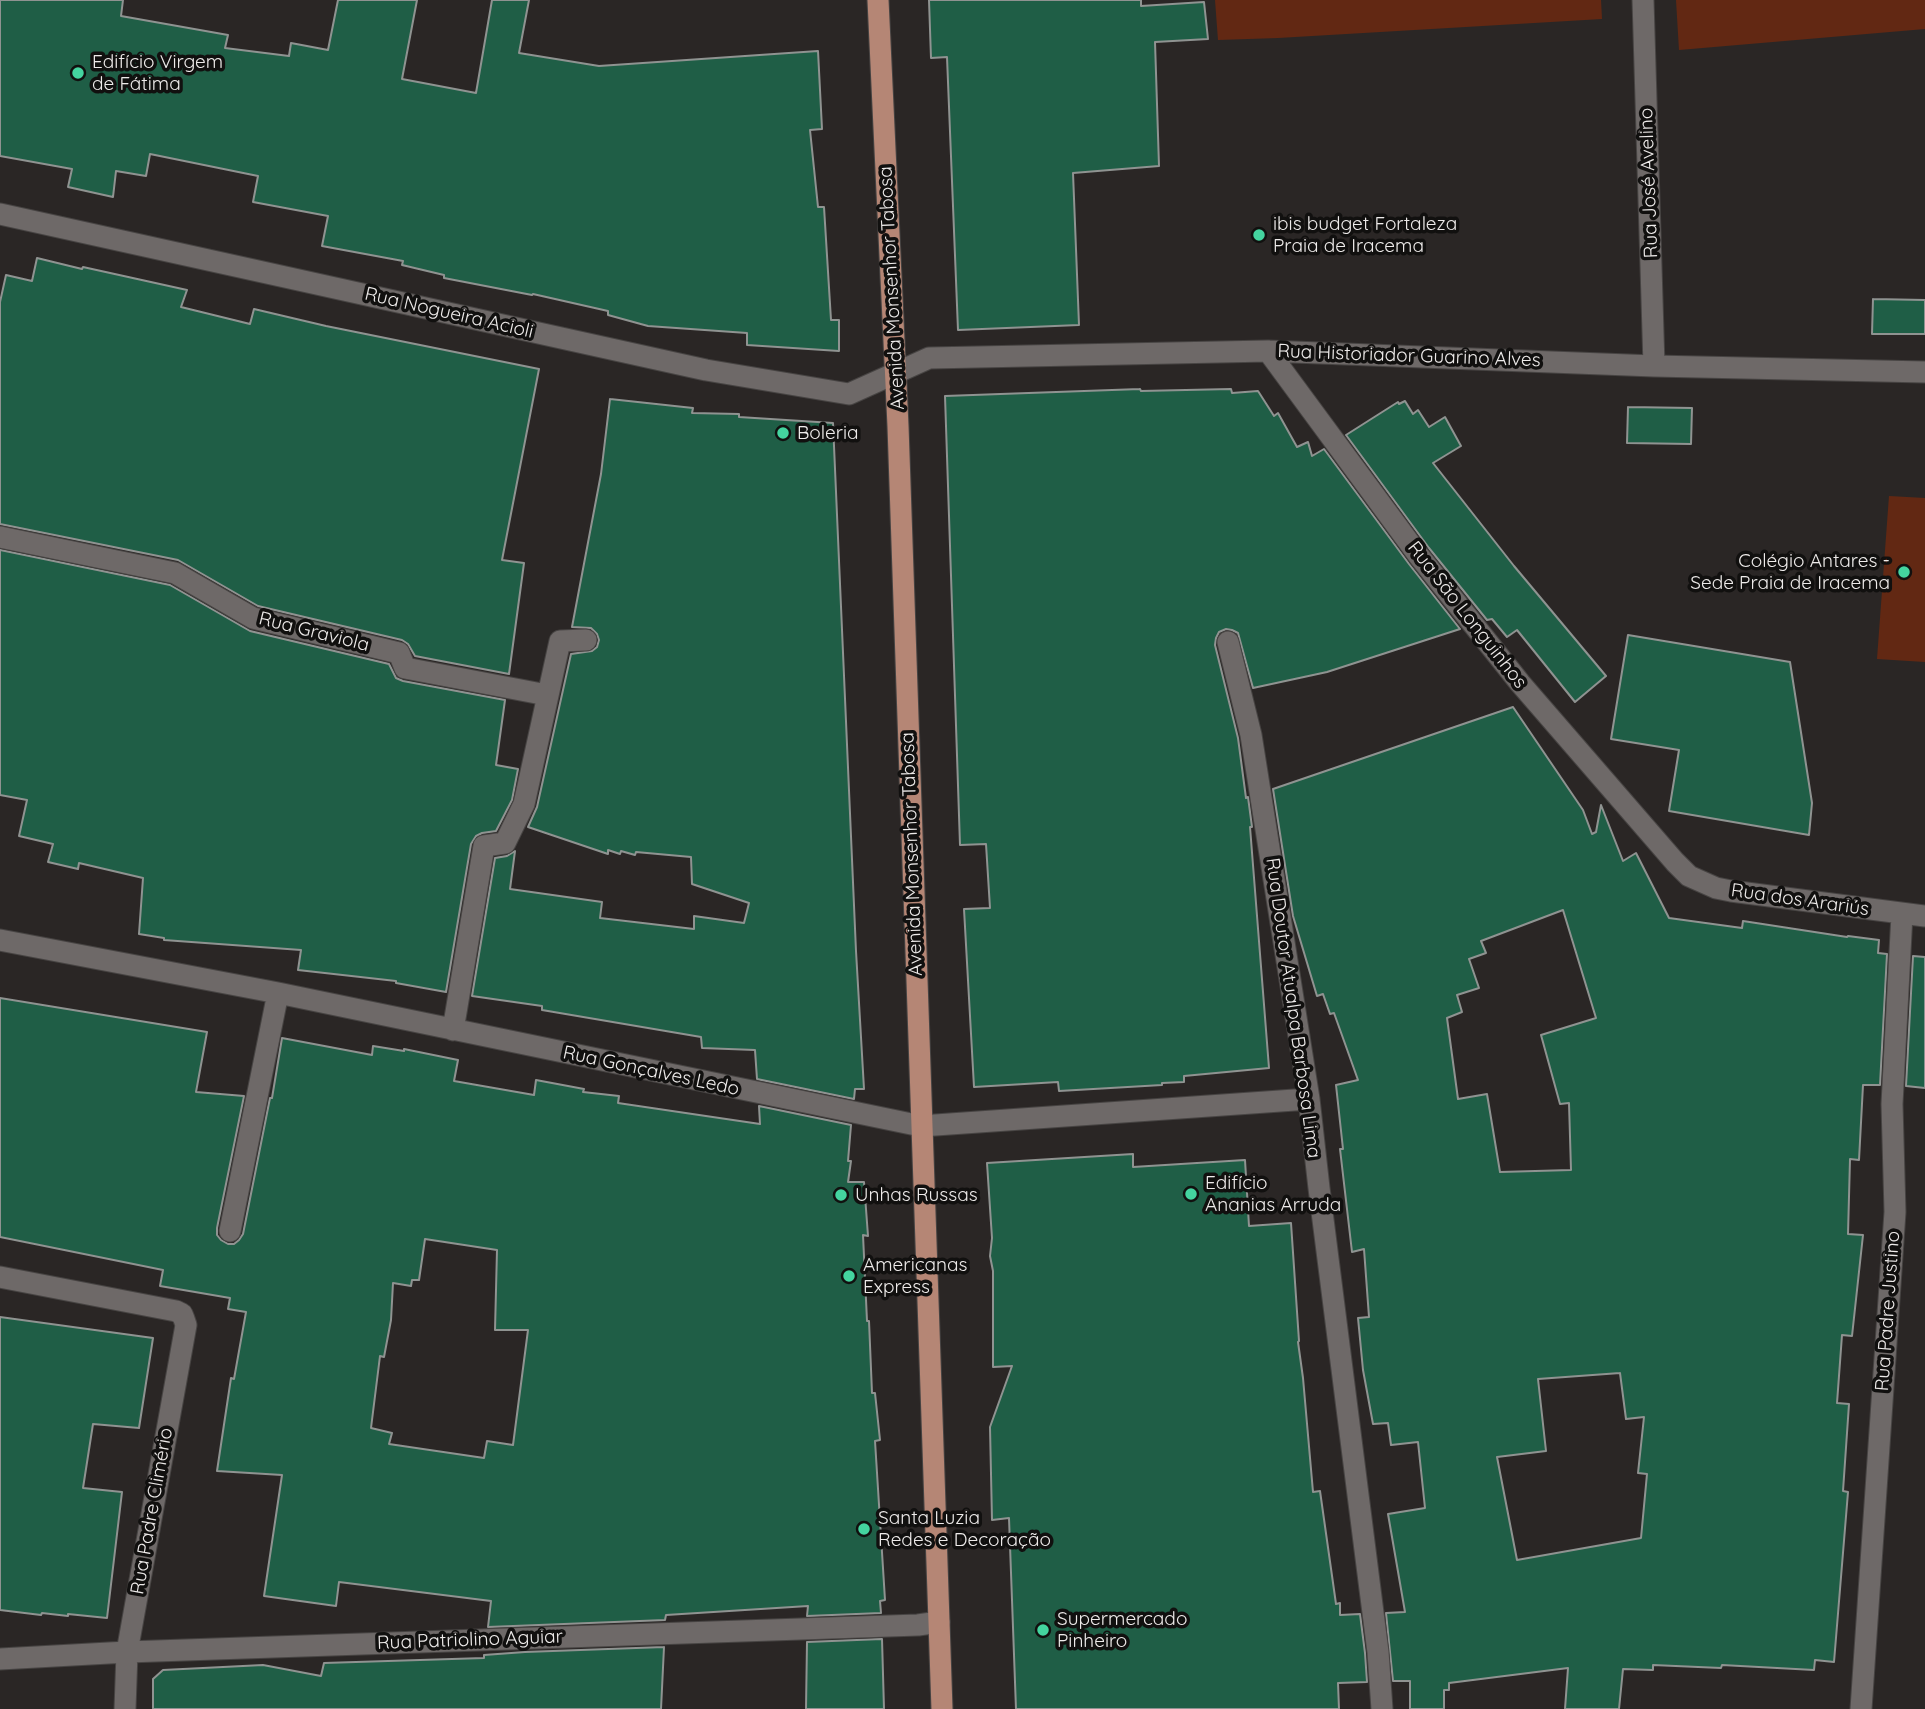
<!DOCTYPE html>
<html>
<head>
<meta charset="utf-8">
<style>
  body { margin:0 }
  canvas { display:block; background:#2a2625 }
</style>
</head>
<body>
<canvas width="1925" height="1709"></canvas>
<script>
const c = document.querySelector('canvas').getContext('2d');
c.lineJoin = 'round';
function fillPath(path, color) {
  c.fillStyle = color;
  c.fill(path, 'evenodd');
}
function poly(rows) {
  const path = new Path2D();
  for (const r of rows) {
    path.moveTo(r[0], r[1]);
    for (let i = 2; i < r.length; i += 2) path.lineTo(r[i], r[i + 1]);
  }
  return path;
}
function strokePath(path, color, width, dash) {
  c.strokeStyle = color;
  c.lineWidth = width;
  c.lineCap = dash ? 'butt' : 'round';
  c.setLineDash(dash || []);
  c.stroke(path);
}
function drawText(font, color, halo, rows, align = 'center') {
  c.font = font + ' Quicksand,sans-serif';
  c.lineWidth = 7;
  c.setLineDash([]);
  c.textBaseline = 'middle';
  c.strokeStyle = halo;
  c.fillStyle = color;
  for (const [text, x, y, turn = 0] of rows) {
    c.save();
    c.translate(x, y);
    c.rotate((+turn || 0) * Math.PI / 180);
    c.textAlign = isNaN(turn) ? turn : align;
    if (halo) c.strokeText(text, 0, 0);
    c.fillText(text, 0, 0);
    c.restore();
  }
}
fillPath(poly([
  [1215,0,1601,0,1602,19,1278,38,1218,40],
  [1676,0,1925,0,1925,29,1679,50],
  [1889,496,1925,498,1925,662,1877,659]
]), '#622813');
const building = poly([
  [0,0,123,0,121,16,228,35,225,48,289,56,291,43,328,50,338,0,417,0,402,79,476,93,492,0,529,0,519,53,599,66,818,51,822,129,810,130,818,207,824,207,831,320,839,320,839,351,747,345,747,333,648,326,608,315,608,311,533,294,532,295,444,278,444,275,402,265,403,261,322,246,328,216,253,202,258,176,150,154,146,176,116,171,113,197,68,187,72,169,0,156,0,0],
  [929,0,1141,0,1141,6,1204,2,1208,39,1155,42,1159,166,1073,173,1079,325,958,330,947,57,931,58,929,0],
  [37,258,82,269,83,267,187,290,181,307,250,324,254,309,326,326,539,369,502,560,524,563,509,674,415,656,408,644,402,640,258,606,178,560,0,524,0,302,6,275,32,281,37,258],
  [1873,299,1925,300,1925,334,1872,334,1873,299],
  [1140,389,1141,391,1231,389,1232,393,1258,391,1274,416,1278,413,1297,447,1308,442,1312,456,1324,449,1409,564,1460,629,1327,672,1253,688,1238,633,1232,630,1226,629,1219,632,1216,638,1215,645,1238,738,1246,798,1248,797,1252,827,1250,827,1269,1068,1184,1076,1184,1082,1162,1083,1162,1085,1059,1091,1058,1082,974,1087,964,909,990,908,986,844,960,845,945,396,1140,389],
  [610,399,693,408,692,413,739,414,739,417,833,423,856,951,864,1089,855,1089,854,1099,757,1079,755,1050,702,1048,701,1037,542,1010,542,1006,472,996,495,858,507,856,515,851,510,889,602,902,600,918,694,929,694,916,744,923,749,903,692,884,691,857,636,852,635,855,621,851,620,854,608,850,608,854,528,827,537,807,571,654,592,651,597,647,599,640,597,634,591,628,572,627,601,474,610,399],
  [1405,401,1413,414,1418,410,1429,427,1445,417,1461,446,1433,463,1514,566,1606,676,1575,702,1517,630,1507,637,1492,619,1487,620,1429,548,1346,435,1398,402,1399,404,1405,401],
  [1628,407,1692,408,1691,444,1627,443,1628,407],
  [0,550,170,585,250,631,389,664,396,678,403,681,505,700,496,765,518,769,512,800,496,831,482,833,476,836,471,844,446,992,396,983,396,981,298,970,301,950,164,940,164,938,139,934,143,878,79,863,78,869,48,862,53,844,19,836,27,800,0,795,0,550],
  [1628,635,1790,662,1812,803,1809,835,1669,811,1679,750,1611,739,1628,635],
  [1513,707,1583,810,1592,834,1596,832,1601,805,1623,861,1636,853,1669,918,1742,928,1743,921,1847,937,1848,936,1879,940,1878,953,1887,954,1880,1085,1863,1085,1859,1160,1850,1159,1848,1234,1863,1235,1852,1336,1842,1335,1837,1403,1849,1404,1843,1491,1848,1492,1834,1662,1815,1660,1814,1670,1722,1665,1721,1668,1653,1665,1653,1670,1623,1669,1619,1709,1565,1709,1568,1668,1449,1683,1449,1690,1444,1690,1444,1709,1410,1709,1410,1681,1393,1681,1386,1613,1405,1612,1388,1514,1425,1508,1418,1442,1391,1445,1388,1423,1373,1424,1363,1370,1358,1318,1369,1317,1364,1249,1352,1252,1340,1149,1343,1149,1336,1085,1358,1080,1334,1013,1330,1014,1323,994,1317,996,1293,916,1273,789,1513,707],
  [1563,910,1596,1018,1541,1035,1560,1104,1569,1103,1571,1170,1500,1172,1487,1094,1458,1099,1447,1018,1462,1012,1457,995,1479,988,1469,959,1486,953,1481,941,1563,910],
  [1620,1373,1626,1419,1644,1417,1638,1473,1647,1474,1641,1538,1517,1560,1497,1457,1546,1451,1538,1379,1620,1373],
  [1913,956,1925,957,1925,1088,1906,1086,1913,956],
  [0,998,207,1032,196,1092,244,1096,217,1228,217,1235,221,1240,228,1244,234,1244,239,1240,243,1234,270,1098,272,1098,282,1038,372,1055,373,1046,404,1051,404,1049,458,1060,454,1081,534,1095,536,1080,584,1089,583,1092,619,1096,618,1103,760,1124,759,1106,851,1125,848,1161,851,1161,848,1182,864,1182,868,1236,863,1235,867,1321,869,1321,872,1393,875,1393,880,1440,875,1441,885,1600,880,1601,881,1613,807,1616,808,1606,666,1615,665,1620,488,1627,491,1601,339,1582,336,1606,264,1596,282,1475,217,1471,231,1378,234,1379,246,1312,228,1309,230,1298,160,1286,163,1270,0,1237,0,998],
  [425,1239,497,1250,495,1330,528,1330,513,1445,487,1441,484,1458,389,1444,392,1433,371,1428,380,1356,384,1357,391,1320,393,1283,411,1286,412,1280,419,1280,425,1239],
  [1133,1154,1133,1167,1245,1160,1249,1226,1291,1223,1299,1341,1298,1342,1303,1378,1313,1492,1320,1491,1336,1604,1340,1603,1340,1615,1360,1614,1365,1653,1367,1682,1338,1683,1339,1709,1016,1709,1009,1518,992,1520,990,1427,1012,1366,993,1367,993,1271,990,1256,992,1238,987,1163,1133,1154],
  [0,1317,153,1338,139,1428,93,1424,83,1488,122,1492,107,1618,68,1614,68,1616,42,1613,41,1615,0,1610,0,1317],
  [882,1639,884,1709,806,1709,807,1642,882,1639],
  [664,1647,661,1709,153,1709,153,1679,163,1670,263,1665,321,1676,324,1663,484,1658,484,1655,525,1652,664,1647]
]);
fillPath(building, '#1f5e46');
strokePath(building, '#8f9391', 2);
const minor = poly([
  [1643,0,1654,366],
  [0,214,706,370,849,394,929,358,1268,351,1654,366,1925,372],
  [1268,351,1419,556,1520,683,1675,862,1689,876,1716,888,1731,891,1925,916],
  [0,537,175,573,253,618,399,653,405,668,547,695],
  [1228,642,1251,735,1309,1099,1319,1188,1378,1652,1382,1709],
  [0,940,278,993,921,1126,1309,1099],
  [453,1030,484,846,505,843,524,804,560,641,586,640],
  [230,1231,278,993],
  [0,1277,176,1311,182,1314,184,1319,186,1325,127,1652,125,1709],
  [0,1659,127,1652,918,1625,939,1622],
  [1861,1709,1895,1212,1892,1104,1902,914]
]);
const major = poly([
  [878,0,898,426,942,1709]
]);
strokePath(minor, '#474443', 23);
strokePath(major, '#474443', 23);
strokePath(minor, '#6e6968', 21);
strokePath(major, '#b58675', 21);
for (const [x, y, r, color] of [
  [78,73,7,"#44d49f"],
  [1259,235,7,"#44d49f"],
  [783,433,7,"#44d49f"],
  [1904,572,7,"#44d49f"],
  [1191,1194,7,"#44d49f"],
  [841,1195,7,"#44d49f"],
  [849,1276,7,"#44d49f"],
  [864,1529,7,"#44d49f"],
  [1043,1630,7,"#44d49f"]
]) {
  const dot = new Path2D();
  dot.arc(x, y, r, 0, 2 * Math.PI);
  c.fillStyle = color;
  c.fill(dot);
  strokePath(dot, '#11100f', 2.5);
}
drawText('19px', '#eeebea', '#11100f', [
  ["Edifício Virgem",92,62],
  ["de Fátima",92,84],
  ["ibis budget Fortaleza",1273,224],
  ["Praia de Iracema",1273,246],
  ["Boleria",797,433],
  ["Colégio Antares -",1890,561,"right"],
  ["Sede Praia de Iracema",1890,583,"right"],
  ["Edifício",1205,1183],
  ["Ananias Arruda",1205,1205],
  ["Unhas Russas",855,1195],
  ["Americanas",863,1265],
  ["Express",863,1287],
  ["Santa Luzia",878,1518],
  ["Redes e Decoração",878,1540],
  ["Supermercado",1057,1619],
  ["Pinheiro",1057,1641]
], 'left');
drawText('19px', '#eeebea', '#11100f', [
  ["Rua José Avelino",1649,183,-92],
  ["Avenida Monsenhor Tabosa",892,288,-93],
  ["Rua Nogueira Acioli",449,313,13],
  ["Rua Historiador Guarino Alves",1409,356,2],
  ["Rua São Longuinhos",1467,615,52],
  ["Rua Graviola",314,632,14],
  ["Avenida Monsenhor Tabosa",912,854,-92],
  ["Rua dos Arariús",1800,900,8],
  ["Rua Doutor Atualpa Barbosa Lima",1293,1008,82],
  ["Rua Gonçalves Ledo",651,1071,12],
  ["Rua Padre Justino",1888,1311,-86],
  ["Rua Padre Climério",152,1511,-80],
  ["Rua Patriolino Aguiar",470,1640,-2]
]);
</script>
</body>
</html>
